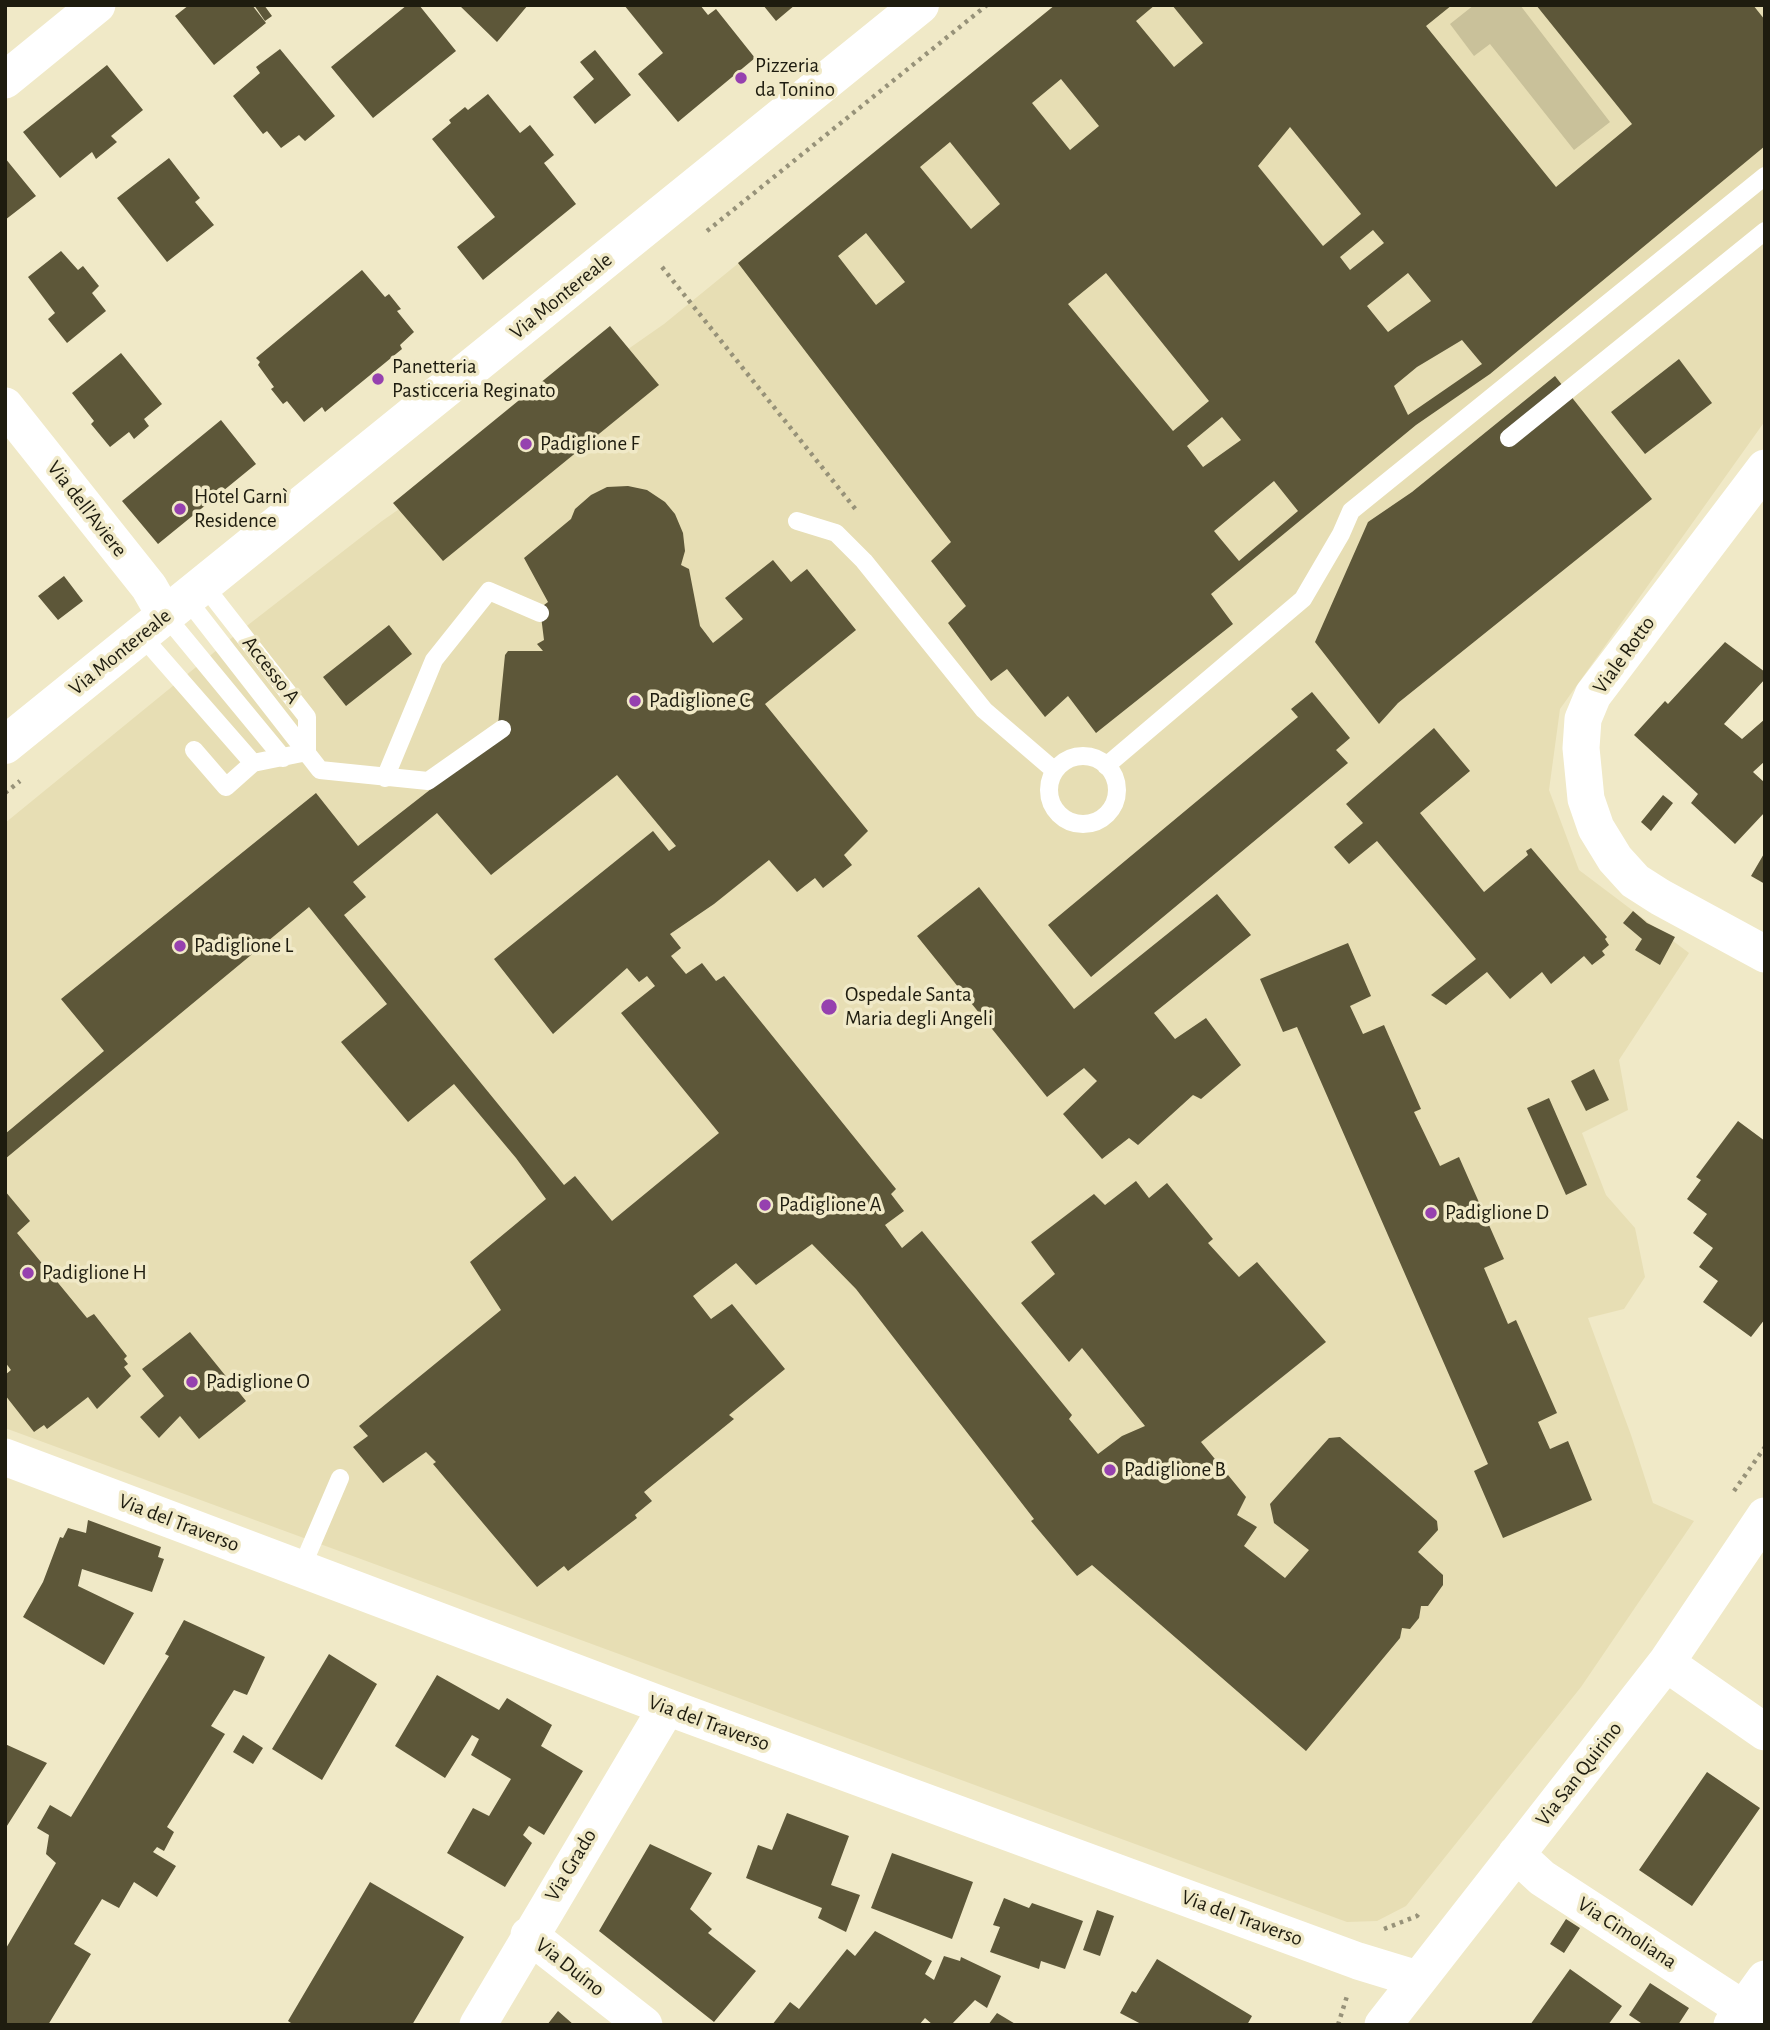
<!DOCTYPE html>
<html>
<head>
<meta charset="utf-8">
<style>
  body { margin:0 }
  #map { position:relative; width:1770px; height:2030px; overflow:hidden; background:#f0e9c7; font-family:"Alegreya Sans",sans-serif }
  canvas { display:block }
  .frame { position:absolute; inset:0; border:7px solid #1e1c0f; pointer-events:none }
</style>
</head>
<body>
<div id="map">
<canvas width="1770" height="2030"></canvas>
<div class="frame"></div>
</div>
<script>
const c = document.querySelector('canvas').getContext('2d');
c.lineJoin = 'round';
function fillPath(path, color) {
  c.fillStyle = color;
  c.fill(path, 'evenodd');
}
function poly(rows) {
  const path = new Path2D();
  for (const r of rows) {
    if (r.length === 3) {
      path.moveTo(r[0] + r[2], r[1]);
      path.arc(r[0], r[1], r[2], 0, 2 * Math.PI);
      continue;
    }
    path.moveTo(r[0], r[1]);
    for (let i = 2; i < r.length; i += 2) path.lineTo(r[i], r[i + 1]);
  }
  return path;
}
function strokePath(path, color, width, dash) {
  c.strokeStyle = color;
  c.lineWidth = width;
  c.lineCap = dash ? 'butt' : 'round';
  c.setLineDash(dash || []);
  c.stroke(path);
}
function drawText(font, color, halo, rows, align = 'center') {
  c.font = font + ' "Alegreya Sans",sans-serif';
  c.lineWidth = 7;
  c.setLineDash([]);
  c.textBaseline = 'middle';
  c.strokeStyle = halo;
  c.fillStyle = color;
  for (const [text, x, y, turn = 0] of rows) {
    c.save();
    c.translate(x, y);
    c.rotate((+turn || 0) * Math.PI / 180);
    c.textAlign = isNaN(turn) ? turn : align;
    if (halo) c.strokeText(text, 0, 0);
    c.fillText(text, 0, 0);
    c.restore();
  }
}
fillPath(poly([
  [1055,5,1765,5,1765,421,1560,709,1549,790,1579,870,1689,953,1619,1060,1628,1110,1582,1133,1606,1195,1635,1228,1645,1277,1624,1309,1588,1318,1631,1435,1653,1503,1694,1521,1581,1687,1406,1906,1377,1921,1347,1922,5,1428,5,823,239,632,382,521,664,324]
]), '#e7deb4');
fillPath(poly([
  [1474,5,1520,5,1610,122,1574,150,1490,44,1474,56,1450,24]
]), '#c9c19a');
fillPath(poly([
  [189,5,252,5,266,23,214,65,175,16],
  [254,5,264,5,272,16,265,21],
  [407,5,419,5,456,51,373,118,331,67],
  [459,5,528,5,497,42],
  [624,5,700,5,708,15,716,9,755,58,678,122,638,74,663,53],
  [763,5,795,5,776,21],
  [1055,5,1155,5,1136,21,1174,67,1203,43,1172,5,1452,5,1426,26,1556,187,1632,124,1536,5,1753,5,1765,20,1765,146,1490,374,1416,425,1211,594,1233,624,1096,733,1068,696,1045,717,1007,669,991,681,948,623,966,606,931,561,951,542,738,263],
  [1061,79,1099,126,1070,150,1032,103],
  [1290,127,1361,214,1323,246,1258,166],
  [950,142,1000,204,971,229,920,167],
  [1373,230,1384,243,1350,270,1340,257],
  [866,233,905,282,876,305,838,256],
  [1106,273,1209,401,1173,431,1068,304],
  [1408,273,1431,301,1388,332,1367,306],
  [1462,340,1482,364,1408,415,1394,386,1417,367],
  [1222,417,1241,440,1203,467,1187,446],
  [1274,481,1298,511,1239,561,1214,531],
  [280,49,335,116,305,141,299,135,281,148,267,131,263,134,233,96,260,73,256,67],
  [595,50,631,95,595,124,573,97,594,79,580,62],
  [107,65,143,110,111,136,117,142,96,159,92,152,60,178,23,132],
  [488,94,520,133,530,125,554,155,544,163,576,204,483,280,457,247,495,217,432,139,451,123,449,120,465,107,468,110],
  [5,158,36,196,5,220],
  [169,158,200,198,195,202,214,225,167,262,117,198],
  [61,251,78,270,83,266,99,286,92,293,106,311,67,343,48,319,55,313,28,277],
  [362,270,385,297,389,294,401,309,397,311,414,332,400,345,402,349,325,412,322,407,304,422,287,401,283,404,271,389,274,387,258,365,260,362,256,358],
  [610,326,659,385,443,561,393,503],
  [121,353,162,404,144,419,149,426,134,439,129,432,110,447,91,424,94,421,72,393],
  [1679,359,1712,403,1645,454,1611,412],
  [1555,376,1652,499,1398,703,1379,724,1315,642,1368,522,1412,492],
  [221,420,256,464,158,544,122,501],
  [628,486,647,490,665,502,675,514,683,533,685,551,681,565,689,569,700,626,713,643,743,619,725,598,773,560,791,582,807,569,856,630,765,704,868,831,844,855,852,865,823,888,815,878,797,892,769,860,714,904,670,934,681,948,671,956,686,974,702,963,716,981,724,976,896,1189,891,1194,904,1211,885,1225,902,1248,922,1231,1072,1415,1069,1419,1098,1454,1122,1436,1145,1426,1082,1348,1069,1362,1021,1303,1055,1274,1031,1242,1094,1194,1105,1205,1136,1181,1149,1198,1167,1183,1213,1239,1208,1243,1239,1277,1257,1262,1326,1342,1201,1442,1246,1497,1237,1515,1257,1527,1244,1546,1285,1578,1309,1550,1274,1523,1270,1504,1329,1438,1340,1437,1437,1521,1438,1530,1418,1552,1443,1575,1443,1585,1428,1606,1421,1606,1419,1618,1410,1629,1402,1628,1400,1638,1306,1751,1092,1565,1077,1576,1031,1521,1034,1519,856,1289,812,1244,756,1285,736,1263,693,1296,711,1319,732,1304,785,1369,729,1415,734,1419,644,1492,652,1501,635,1515,637,1518,568,1571,564,1566,537,1587,433,1464,436,1462,426,1452,383,1483,353,1447,368,1436,359,1426,501,1310,470,1262,546,1199,516,1158,454,1084,408,1122,341,1042,387,1004,309,907,5,1159,5,1134,104,1051,61,999,316,793,358,846,504,732,498,725,505,655,508,651,543,651,537,644,544,640,540,608,548,602,524,558,571,519,575,509,591,495,607,487],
  [617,775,676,846,669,851,653,831,494,959,553,1034,627,968,639,982,647,976,655,986,621,1013,719,1133,612,1221,575,1176,564,1185,344,915,366,897,353,882,437,813,491,875],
  [64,576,83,601,58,620,38,596],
  [389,625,412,654,346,706,323,677],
  [1725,642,1765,672,1765,679,1724,724,1742,739,1765,719,1765,761,1753,772,1765,783,1765,812,1735,844,1691,803,1698,794,1634,735,1665,701,1668,704],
  [1312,692,1350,738,1336,750,1348,763,1091,977,1048,925,1298,717,1291,709],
  [1434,728,1470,771,1420,813,1484,892,1528,855,1526,851,1531,848,1607,937,1605,939,1609,945,1602,951,1605,955,1592,965,1584,956,1551,984,1542,972,1510,999,1487,972,1446,1005,1431,995,1476,959,1377,841,1349,864,1334,847,1363,823,1346,804],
  [1663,795,1673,803,1651,831,1641,822],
  [1765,852,1765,884,1751,876],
  [979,887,1074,1009,1217,894,1251,935,1154,1013,1175,1039,1206,1018,1241,1065,1201,1099,1193,1095,1138,1145,1129,1138,1102,1159,1063,1114,1097,1081,1084,1068,1047,1097,917,936],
  [1633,911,1647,923,1675,937,1660,965,1635,950,1642,939,1623,923],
  [1348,943,1371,996,1350,1006,1363,1034,1384,1025,1421,1109,1414,1112,1440,1166,1459,1157,1504,1259,1484,1268,1508,1324,1516,1320,1557,1413,1538,1422,1550,1449,1568,1441,1592,1500,1503,1538,1474,1471,1488,1464,1297,1027,1283,1032,1260,979],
  [1594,1069,1609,1100,1586,1111,1571,1081],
  [1549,1098,1587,1185,1566,1195,1527,1108],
  [1738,1121,1765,1141,1765,1319,1751,1337,1703,1302,1718,1281,1699,1267,1713,1248,1693,1233,1707,1214,1687,1199,1701,1180,1696,1177],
  [5,1191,30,1221,17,1233,87,1318,94,1314,127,1356,124,1359,128,1364,124,1367,131,1376,97,1409,88,1397,47,1429,44,1425,34,1432,5,1395,5,1375,11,1370,5,1362],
  [190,1332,246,1401,199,1439,180,1416,159,1438,140,1417,164,1396,142,1369],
  [88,1520,161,1547,158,1557,164,1559,152,1592,82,1569,78,1586,134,1613,104,1665,23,1617,43,1582,60,1537,63,1538,68,1528,86,1533],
  [184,1620,265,1657,247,1695,234,1690,211,1726,225,1734,167,1827,174,1832,164,1851,157,1847,153,1852,176,1866,157,1897,134,1882,119,1908,102,1899,74,1944,91,1954,48,2025,5,2025,5,1950,56,1863,46,1854,49,1835,37,1828,50,1805,71,1817,169,1656,165,1654],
  [329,1654,377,1684,322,1780,272,1749],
  [437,1675,499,1710,507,1698,552,1725,541,1746,583,1771,544,1835,529,1826,523,1835,532,1843,505,1887,447,1853,473,1808,489,1816,511,1779,471,1755,479,1739,472,1735,445,1778,395,1746],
  [243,1735,263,1748,253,1764,233,1752],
  [5,1744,47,1763,5,1829],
  [1707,1772,1760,1808,1692,1906,1639,1870],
  [787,1813,849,1836,831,1885,860,1895,846,1932,818,1918,822,1908,746,1878,758,1845,772,1850],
  [650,1844,712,1873,690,1909,712,1929,708,1933,756,1971,714,2022,599,1931],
  [892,1853,973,1882,952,1939,871,1908],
  [370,1882,464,1937,412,2025,294,2025,288,2021],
  [1004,1898,1029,1908,1032,1903,1083,1921,1065,1969,1041,1961,1039,1969,990,1952,1000,1927,993,1925],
  [1097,1910,1114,1916,1100,1956,1083,1950],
  [1566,1919,1580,1928,1564,1953,1550,1944],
  [875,1931,932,1961,925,1974,934,1980,944,1956,960,1961,961,1957,1001,1976,987,2008,975,2000,951,2025,933,2025,925,2018,919,2025,772,2025,790,2002,799,2009,847,1949,855,1956],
  [1157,1959,1252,2016,1247,2025,1143,2025,1120,2013,1132,1991,1136,1993],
  [1570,1969,1622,2006,1608,2025,1530,2025],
  [1650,1983,1689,2008,1678,2025,1644,2025,1629,2015],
  [558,2011,574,2025,547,2025],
  [997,2013,1017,2025,988,2025]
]), '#5d5739');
strokePath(poly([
  [707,231,987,5],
  [662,267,857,511],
  [5,793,20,781],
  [1734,1491,1765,1447],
  [1384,1929,1417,1916,1420,1912],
  [1338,2025,1347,1996]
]), '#979279', 4.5, [3.5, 5]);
strokePath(poly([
  [1509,438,1765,231],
  [797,521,836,533,864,561,984,710,1055,771],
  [203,584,307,717,307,752],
  [186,598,320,770,428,781,502,729],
  [165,615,283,758],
  [141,635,253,763,307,752],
  [194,750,226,787,253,763],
  [1083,790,34],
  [1106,766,1303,599,1341,534,1351,511,1765,176],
  [385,778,434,660,489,591,540,613],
  [301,1569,340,1478]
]), '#fff', 18);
strokePath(poly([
  [5,80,97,5],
  [5,406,149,587,165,615],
  [1765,468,1593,695,1583,719,1581,748,1586,799,1596,828,1615,859,1635,881,1660,897,1765,954],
  [5,1457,667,1707,1358,1961,1417,1979],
  [1666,1663,1765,1732],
  [1516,1854,1542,1878,1765,2023],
  [529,1935,644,2025],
  [478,2025,667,1707],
  [1383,2025,1666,1663,1765,1516],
  [1732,2025,1765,1979]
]), '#fff', 37);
strokePath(poly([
  [5,745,920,5]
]), '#fff', 38);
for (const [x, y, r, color] of [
  [741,78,7,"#9641af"],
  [378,379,7,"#9641af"],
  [526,444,7,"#9641af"],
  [180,509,7,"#9641af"],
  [635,701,7,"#9641af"],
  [180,946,7,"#9641af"],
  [829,1007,9,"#9641af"],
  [765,1205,7,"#9641af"],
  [1431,1213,7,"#9641af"],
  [28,1273,7,"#9641af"],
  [192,1382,7,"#9641af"],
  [1110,1470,7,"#9641af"]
]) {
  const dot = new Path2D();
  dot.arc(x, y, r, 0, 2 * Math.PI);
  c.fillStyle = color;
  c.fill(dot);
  strokePath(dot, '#f0e9c7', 2.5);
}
drawText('21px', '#1e1c0f', '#f0e9c7', [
  ["Pizzeria",755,66],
  ["da Tonino",755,90],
  ["Panetteria",392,367],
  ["Pasticceria Reginato",392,391],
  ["Padiglione F",540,444],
  ["Hotel Garnì",194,497],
  ["Residence",194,521],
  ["Padiglione C",649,701],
  ["Padiglione L",194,946],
  ["Ospedale Santa",845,995],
  ["Maria degli Angeli",845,1019],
  ["Padiglione A",779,1205],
  ["Padiglione D",1445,1213],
  ["Padiglione H",42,1273],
  ["Padiglione O",206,1382],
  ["Padiglione B",1124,1470]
], 'left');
drawText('21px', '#1e1c0f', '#f0e9c7', [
  ["Via Montereale",561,296,-39],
  ["Via dell'Aviere",87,509,52],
  ["Via Montereale",120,652,-39],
  ["Viale Rotto",1624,655,-54],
  ["Accesso A",271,670,52],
  ["Via del Traverso",179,1523,21],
  ["Via del Traverso",709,1723,20],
  ["Via San Quirino",1579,1774,-52],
  ["Via Grado",571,1865,-59],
  ["Via del Traverso",1242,1918,20],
  ["Via Cimoliana",1627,1933,33],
  ["Via Duino",570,1967,38]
]);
</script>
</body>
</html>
